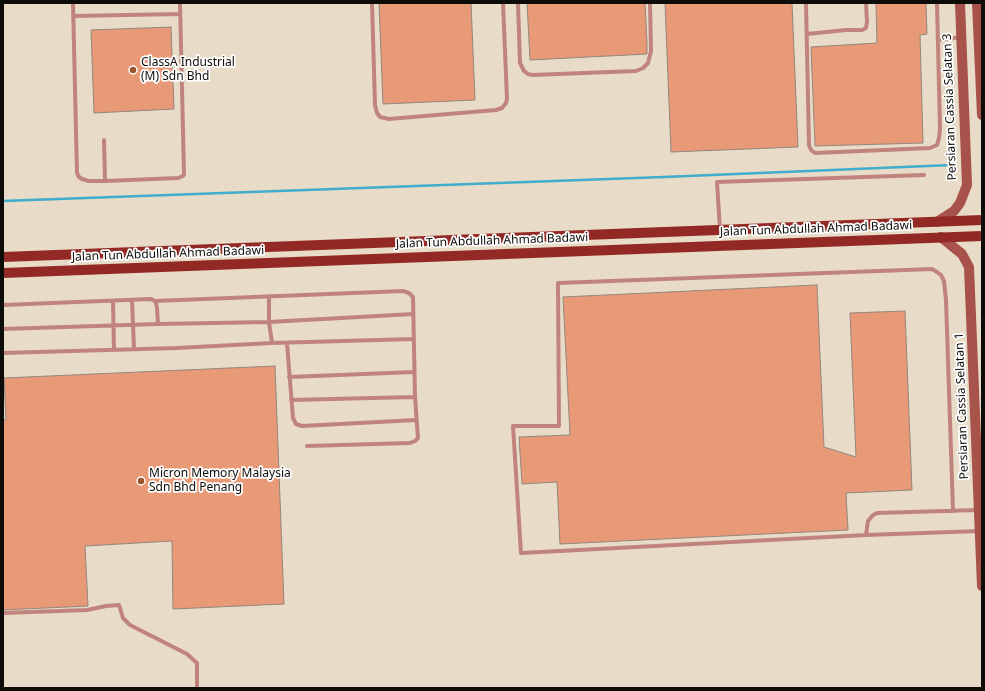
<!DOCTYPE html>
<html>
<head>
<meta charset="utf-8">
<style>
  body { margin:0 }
  #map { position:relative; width:985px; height:691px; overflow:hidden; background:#ece6d9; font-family:"Noto Sans",sans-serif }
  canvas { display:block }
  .frame { position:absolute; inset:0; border:4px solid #0e0c08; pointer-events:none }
</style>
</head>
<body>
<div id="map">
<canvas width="985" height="691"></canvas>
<div class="frame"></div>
</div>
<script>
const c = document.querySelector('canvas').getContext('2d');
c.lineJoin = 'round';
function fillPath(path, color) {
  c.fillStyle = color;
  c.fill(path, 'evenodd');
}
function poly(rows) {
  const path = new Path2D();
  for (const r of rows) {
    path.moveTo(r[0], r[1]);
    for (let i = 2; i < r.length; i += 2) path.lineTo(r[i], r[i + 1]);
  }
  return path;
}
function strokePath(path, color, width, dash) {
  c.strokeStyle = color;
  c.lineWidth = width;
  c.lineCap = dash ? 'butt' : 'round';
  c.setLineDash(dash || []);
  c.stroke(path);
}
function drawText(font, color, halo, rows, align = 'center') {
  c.font = font + ' "Noto Sans",sans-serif';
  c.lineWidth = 3.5;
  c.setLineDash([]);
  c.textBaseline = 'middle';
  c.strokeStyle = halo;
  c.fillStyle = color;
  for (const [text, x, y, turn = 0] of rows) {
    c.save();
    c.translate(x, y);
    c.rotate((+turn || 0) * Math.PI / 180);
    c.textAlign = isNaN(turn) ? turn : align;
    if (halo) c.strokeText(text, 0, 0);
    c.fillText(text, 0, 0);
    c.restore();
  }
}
fillPath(poly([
  [3,3,982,3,982,688,3,688]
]), '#e8dbc7');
strokePath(poly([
  [3,201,664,177,952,165]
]), '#3fadcb', 2.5);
const building = poly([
  [379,3,471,3,475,100,383,104,379,3],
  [527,3,645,3,647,43,647,54,530,60,527,3],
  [665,3,792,3,798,147,671,152,665,3],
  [876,3,926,3,927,34,920,35,923,143,815,146,811,47,877,43,876,3],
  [171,27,174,109,94,113,91,30,171,27],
  [817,285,824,447,856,457,850,313,905,311,912,490,846,493,848,530,560,544,557,482,522,484,519,437,570,435,563,297,817,285],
  [275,366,284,604,173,609,172,541,85,546,88,606,3,610,3,420,6,420,4,378,275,366]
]);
fillPath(building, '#e89976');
strokePath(building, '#948680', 1);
strokePath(poly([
  [73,3,77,173,79,177,82,179,89,181,105,181,178,178,183,176,184,174,180,3],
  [372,3,375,105,377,113,380,117,389,119,496,110,502,108,506,103,507,99,503,3],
  [518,3,520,63,524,71,528,74,532,75,636,71,643,68,648,63,651,51,650,3],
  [806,3,809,145,811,150,815,153,930,148,937,145,939,138,940,129,937,3],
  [73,16,180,14],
  [807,34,846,30,862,30,866,28,867,22,866,3],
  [938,40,961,37],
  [104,140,105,181],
  [720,230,717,182,924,175],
  [269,297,269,322,272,343],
  [132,300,134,349],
  [113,301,114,350],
  [155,301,403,291,409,293,413,297,415,397,418,438,415,441,410,443,307,446],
  [3,305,151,299,155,301,156,303,157,308,158,324],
  [3,329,158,324,269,322,413,314],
  [287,343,293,418,296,424,302,426,416,420],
  [3,353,177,348,272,343,414,339],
  [289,377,414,372],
  [291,400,415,397],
  [953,511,946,300,944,281,941,275,937,272,932,269,558,283,559,426,513,426,521,553,866,535,980,531],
  [866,535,868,521,873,515,877,513,978,510],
  [3,613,87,610,106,606,119,605,123,618,130,625,187,654,197,663,197,688]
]), '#c0847d', 4);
strokePath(poly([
  [977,3,982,115],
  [937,222,954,211,960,203,967,185,960,3],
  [941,237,962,254,969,267,982,586]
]), '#a7524a', 10);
strokePath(poly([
  [3,257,982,220],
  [3,273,982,236]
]), '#932924', 10);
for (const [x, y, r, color] of [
  [133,70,4,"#9b552c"],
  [141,481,4,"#9b552c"]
]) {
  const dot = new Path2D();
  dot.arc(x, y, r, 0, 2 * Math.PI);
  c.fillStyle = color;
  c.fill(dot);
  strokePath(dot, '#fff', 1.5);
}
drawText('12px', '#0e0c08', '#fff', [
  ["ClassA Industrial",141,63],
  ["(M) Sdn Bhd",141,77],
  ["Micron Memory Malaysia",149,474],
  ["Sdn Bhd Penang",149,488]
], 'left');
drawText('12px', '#0e0c08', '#fff', [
  ["Persiaran Cassia Selatan 3",950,107,-92],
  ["Jalan Tun Abdullah Ahmad Badawi",816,229,-2],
  ["Jalan Tun Abdullah Ahmad Badawi",492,241,-2],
  ["Jalan Tun Abdullah Ahmad Badawi",168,254,-2],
  ["Persiaran Cassia Selatan 1",962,406,-92]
]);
</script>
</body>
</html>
